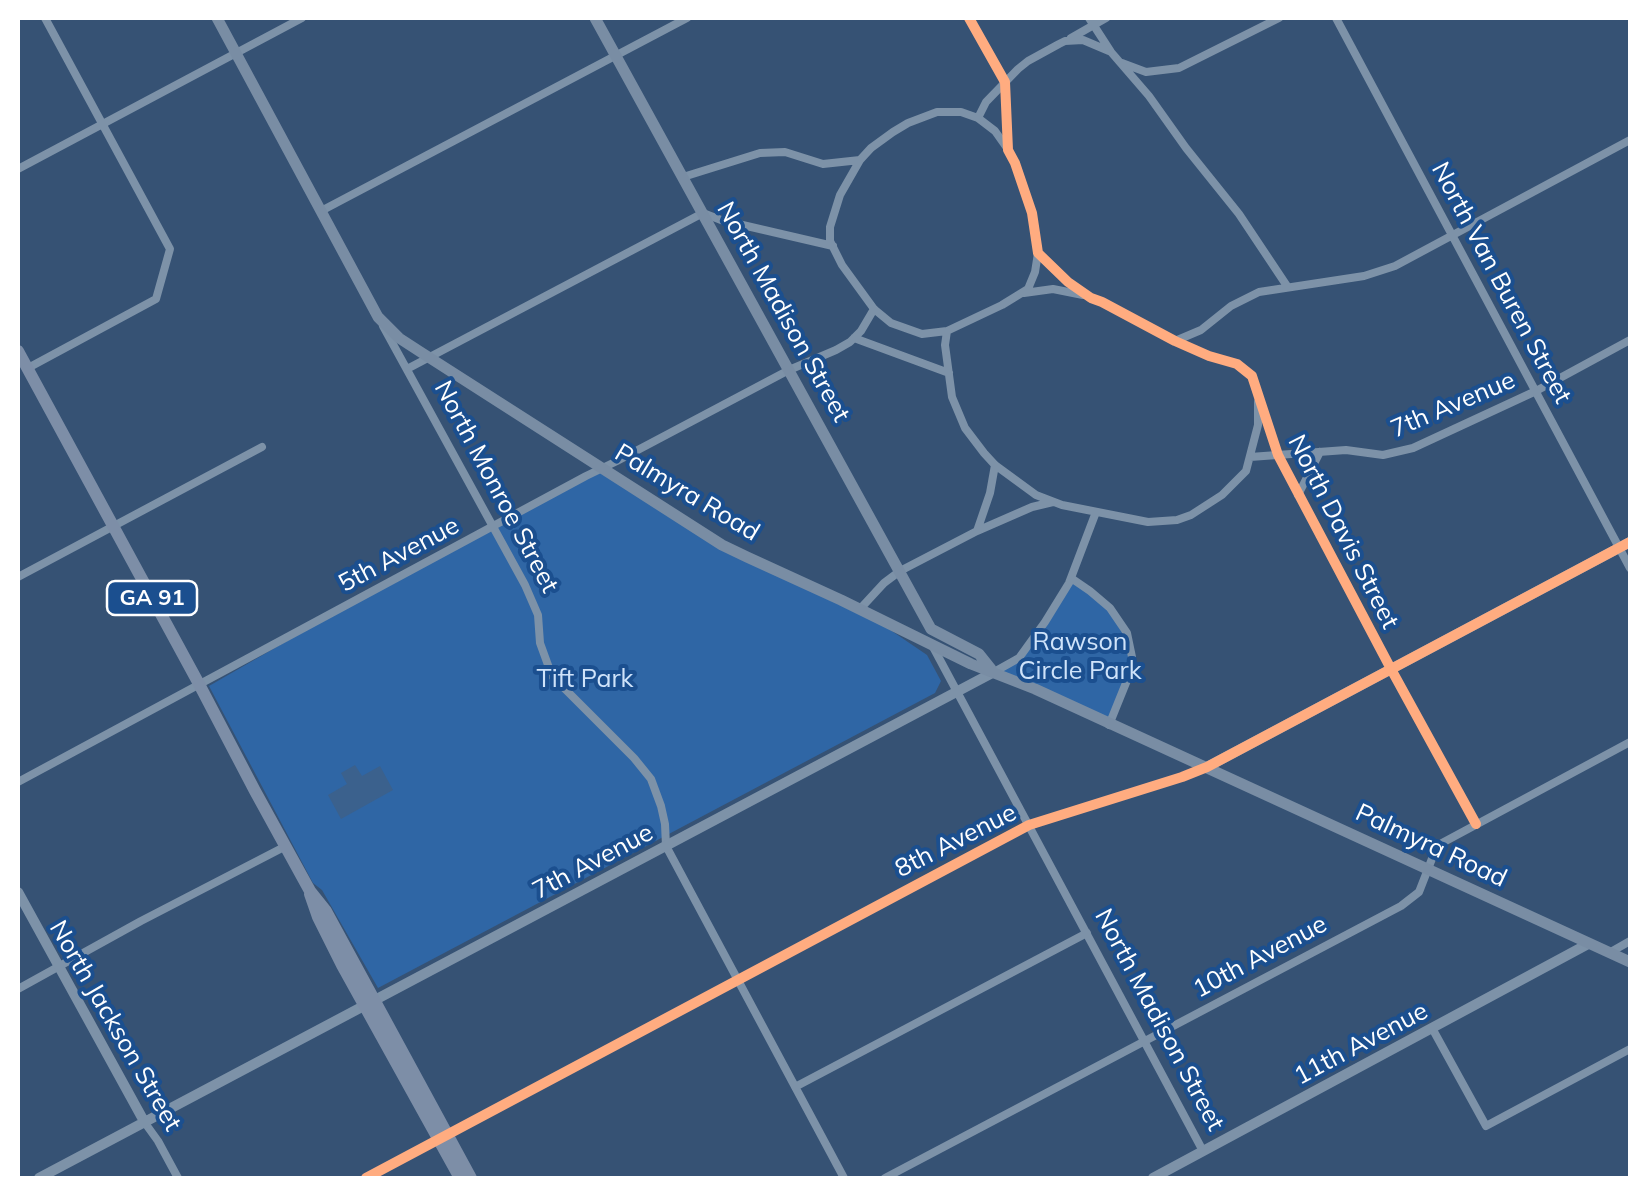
<!DOCTYPE html>
<html>
<head>
<meta charset="utf-8">
<style>
  body { margin:0 }
  #map { position:relative; width:1648px; height:1196px; overflow:hidden; background:#365274; font-family:Mulish,sans-serif }
  canvas { display:block }
  .frame { position:absolute; inset:0; border:20px solid #fff; pointer-events:none }
</style>
</head>
<body>
<div id="map">
<canvas width="1648" height="1196"></canvas>
<div class="frame"></div>
</div>
<script>
const c = document.querySelector('canvas').getContext('2d');
c.lineJoin = 'round';
function fillPath(path, color) {
  c.fillStyle = color;
  c.fill(path, 'evenodd');
}
function poly(rows) {
  const path = new Path2D();
  for (const r of rows) {
    path.moveTo(r[0], r[1]);
    for (let i = 2; i < r.length; i += 2) path.lineTo(r[i], r[i + 1]);
  }
  return path;
}
function strokePath(path, color, width, dash) {
  c.strokeStyle = color;
  c.lineWidth = width;
  c.lineCap = dash ? 'butt' : 'round';
  c.setLineDash(dash || []);
  c.stroke(path);
}
function drawText(font, color, halo, rows, align = 'center') {
  c.font = font + ' Mulish,sans-serif';
  c.lineWidth = 8;
  c.setLineDash([]);
  c.textBaseline = 'middle';
  c.strokeStyle = halo;
  c.fillStyle = color;
  for (const [text, x, y, turn = 0] of rows) {
    c.save();
    c.translate(x, y);
    c.rotate((+turn || 0) * Math.PI / 180);
    c.textAlign = isNaN(turn) ? turn : align;
    if (halo) c.strokeText(text, 0, 0);
    c.fillText(text, 0, 0);
    c.restore();
  }
}
fillPath(poly([
  [602,470,722,546,861,610,927,655,941,681,935,693,378,988,322,890,313,883,209,686,320,622],
  [1071,579,1090,591,1121,625,1130,657,1128,672,1109,723,996,673,1017,661]
]), '#2f66a5');
fillPath(poly([
  [355,765,362,776,380,766,393,790,341,819,328,795,347,784,341,773]
]), '#3b618d');
strokePath(poly([
  [969,18,1005,82,1008,150,1015,163,1032,213,1038,253,1068,282,1091,298,1102,302,1175,341,1209,356,1237,364,1252,376,1278,455,1391,669,1476,824],
  [1089,18,1111,52,1149,96,1186,148,1239,214,1287,286],
  [1336,18,1630,568],
  [1071,38,1106,18],
  [1122,63,1146,72,1179,68,1279,18],
  [978,118,986,102,1018,69,1028,61,1059,44,1065,41,1083,40,1109,51],
  [860,160,840,195,830,227,830,241,842,265,874,309,891,323,922,334,947,331],
  [18,169,302,18],
  [683,177,760,153,785,152,823,164,860,160,871,148,893,132,908,123,937,112,961,112,978,118,995,131,1007,148],
  [321,211,687,18],
  [1038,253,1035,272,1028,289,1002,305,947,331,945,345,952,397,965,428,984,453,995,465,1036,495,1062,505,1148,522,1177,520,1191,515,1222,495,1246,471,1258,425,1258,402],
  [1024,293,1053,289,1083,295],
  [383,326,525,585,538,615,540,643,552,676,634,758,651,779,661,806,665,824,666,846,844,1178],
  [854,338,949,373],
  [1175,341,1201,330,1231,306,1259,292,1364,276,1395,266,1630,140],
  [28,368,156,299,170,249,45,18],
  [407,369,703,213,721,220,833,246],
  [1250,457,1346,450,1383,455,1413,448,1536,391,1630,340],
  [1298,495,1320,452],
  [977,531,1032,507,1053,502],
  [18,577,262,447],
  [1071,578,1090,591,1110,608,1127,633,1132,657,1130,673,1109,725],
  [860,609,884,583,900,571,977,531,990,493,995,465],
  [932,645,1203,1151],
  [994,672,1019,658,1045,622,1069,583,1096,512],
  [18,782,586,476,617,461,789,370,836,350,850,342,861,331,874,309],
  [1609,953,1630,941],
  [18,989,141,921,286,846],
  [1432,1028,1486,1126,1630,1049],
  [795,1087,1087,933],
  [145,1123,158,1141,178,1178],
  [366,1178,1029,825,1182,777,1204,768],
  [885,1178,1401,906,1419,892,1435,851,1442,843,1630,742]
]), '#7d92a8', 8);
strokePath(poly([
  [1207,767,1630,542],
  [18,892,145,1123],
  [39,1178,994,672],
  [1153,1178,1588,944]
]), '#7d92a8', 10);
strokePath(poly([
  [217,18,378,317,399,338,419,351,722,545,747,557,841,600,971,664,1035,689,1630,962],
  [595,18,931,629,979,654,991,669]
]), '#798da4', 11);
strokePath(poly([
  [18,351,199,684,255,791,310,891,326,911,471,1178],
  [310,894,318,917,342,965,460,1178]
]), '#7d8ea7', 12);
strokePath(poly([
  [969,18,1005,82,1008,150,1015,163,1032,213,1038,253,1068,282,1091,298,1102,302,1175,341,1209,356,1237,364,1252,376,1278,455,1391,669,1476,824],
  [366,1178,1029,825,1182,777,1207,767,1630,542]
]), '#ffac80', 10);
for (const [x, y, w] of [
  [152,598,90]
]) {
  const box = new Path2D();
  box.roundRect(x - w / 2, y - 17, w, 34, 8);
  c.fillStyle = '#1b4f8f';
  c.fill(box);
  strokePath(box, '#fff', 2.5);
}
drawText('bold 22px', '#fff', null, [
  ["GA 91",152,598]
]);
drawText('25px', '#fff', '#1b4f8f', [
  ["North Van Buren Street",1501,283,62],
  ["North Madison Street",783,312,61],
  ["7th Avenue",1453,405,-23],
  ["North Monroe Street",496,487,62],
  ["Palmyra Road",687,493,31],
  ["North Davis Street",1343,532,63],
  ["5th Avenue",399,555,-28],
  ["8th Avenue",956,841,-27],
  ["Palmyra Road",1431,846,25],
  ["7th Avenue",593,862,-28],
  ["10th Avenue",1260,957,-28],
  ["North Madison Street",1159,1020,62],
  ["North Jackson Street",115,1026,60],
  ["11th Avenue",1361,1044,-28]
]);
drawText('25px', '#cfe3fa', '#1b4f8f', [
  ["Rawson",1080,642],
  ["Circle Park",1080,671],
  ["Tift Park",585,679]
]);
</script>
</body>
</html>
